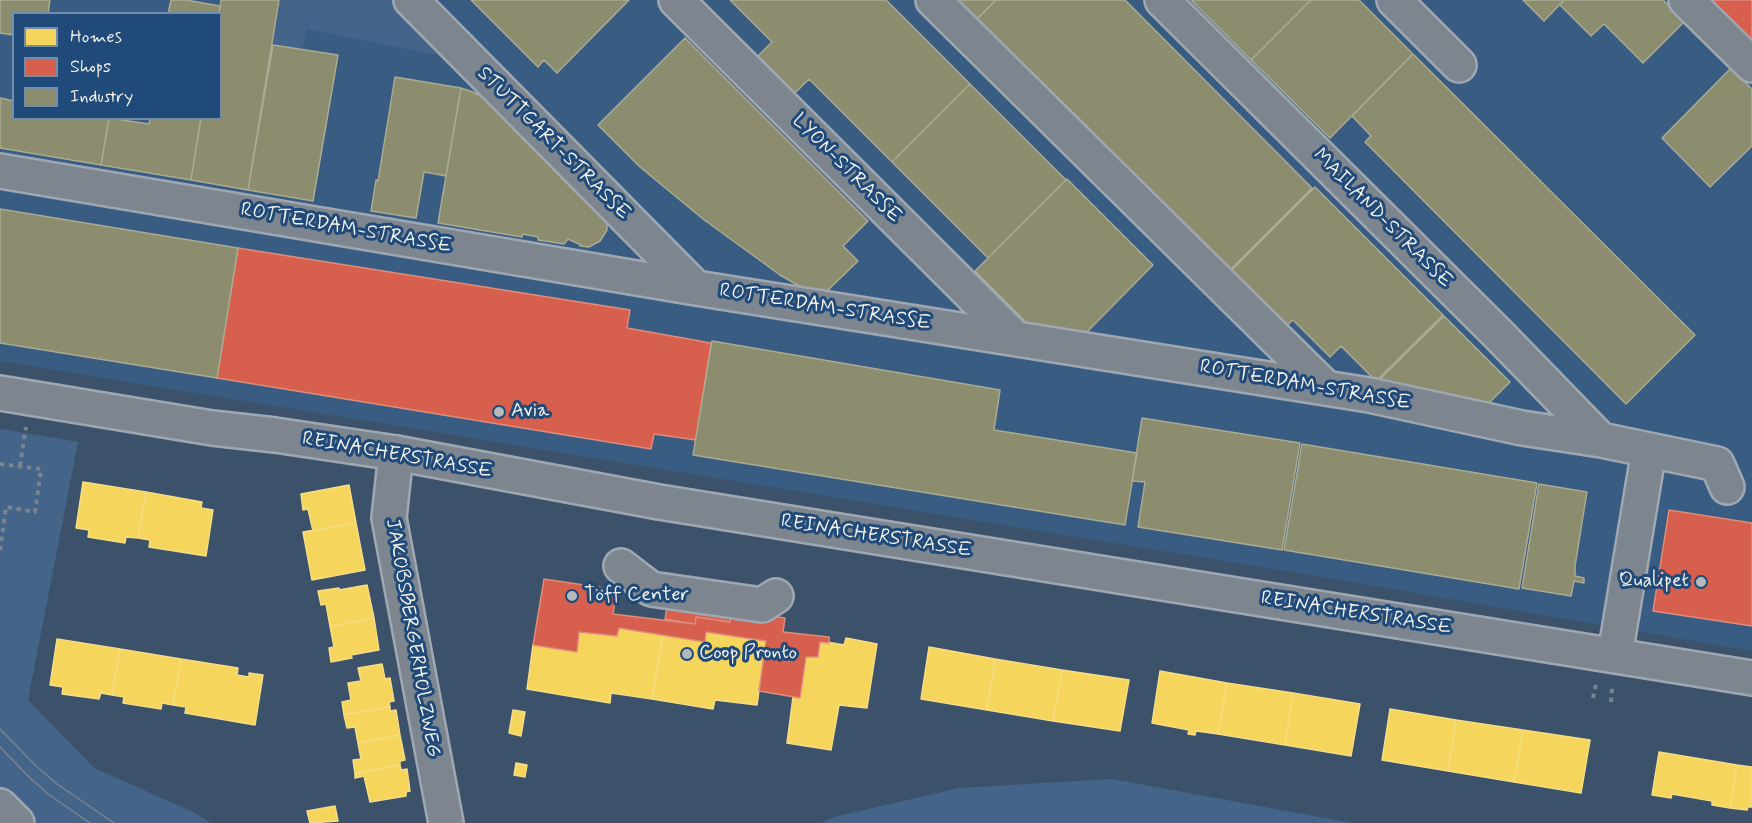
<!DOCTYPE html>
<html>
<head>
<meta charset="utf-8">
<style>
  body { margin:0 }
  #map { position:relative; width:1752px; height:823px; overflow:hidden; background:#3c526a; font-family:Mynerve,sans-serif }
  canvas { display:block }
  .legend { position:absolute; left:12px; top:12px; width:210px; height:108px; box-sizing:border-box; background:#1f4a7a; border:2px solid #748da6; margin:0; padding:8px 10px; list-style:none; font-size:18px; color:#f4f1e8 }
  .legend li { display:flex; align-items:center; gap:12px; height:30px }
  .legend b { width:30px; border:2px solid #748da6 }
</style>
</head>
<body>
<div id="map">
<canvas width="1752" height="823"></canvas>
<ul class="legend">
<li><b style="height:16px;background:#f6d55c"></b>Homes</li>
<li><b style="height:16px;background:#d6604d"></b>Shops</li>
<li><b style="height:16px;background:#8c8c6e"></b>Industry</li>
</ul>
</div>
<script>
const c = document.querySelector('canvas').getContext('2d');
c.lineJoin = 'round';
function fillPath(path, color) {
  c.fillStyle = color;
  c.fill(path, 'evenodd');
}
function poly(rows) {
  const path = new Path2D();
  for (const r of rows) {
    path.moveTo(r[0], r[1]);
    for (let i = 2; i < r.length; i += 2) path.lineTo(r[i], r[i + 1]);
  }
  return path;
}
function strokePath(path, color, width, dash) {
  c.strokeStyle = color;
  c.lineWidth = width;
  c.lineCap = dash ? 'butt' : 'round';
  c.setLineDash(dash || []);
  c.stroke(path);
}
function drawText(font, color, halo, rows, align = 'center') {
  c.font = font + ' Mynerve,sans-serif';
  c.lineWidth = 6;
  c.setLineDash([]);
  c.textBaseline = 'middle';
  c.strokeStyle = halo;
  c.fillStyle = color;
  for (const [text, x, y, turn = 0] of rows) {
    c.save();
    c.translate(x, y);
    c.rotate((+turn || 0) * Math.PI / 180);
    c.textAlign = isNaN(turn) ? turn : align;
    if (halo) c.strokeText(text, 0, 0);
    c.fillText(text, 0, 0);
    c.restore();
  }
}
fillPath(poly([
  [0,0,1752,0,1752,651,1316,576,0,361],
  [14,14,220,14,220,118,14,118]
]), '#385c82');
fillPath(poly([
  [279,0,390,0,447,57,307,29,302,50,272,44],
  [0,429,78,442,28,700,94,768,193,812,211,823,0,823],
  [1112,779,1352,823,821,823,834,817,959,788]
]), '#446589');
const homes = poly([
  [83,482,146,492,138,538,126,537,125,543,88,537,89,530,76,528,83,482],
  [349,485,356,523,313,531,308,509,303,510,301,494,349,485],
  [146,492,202,502,201,508,213,510,206,556,149,547,150,540,138,538,146,492],
  [356,523,365,570,312,580,303,532,356,523],
  [367,585,374,618,330,626,326,604,321,605,318,591,339,588,339,590,367,585],
  [374,618,379,650,351,655,352,658,331,662,329,648,334,647,330,626,374,618],
  [619,628,663,635,652,699,611,693,610,703,527,689,533,645,577,652,579,632,617,636,619,628],
  [705,632,766,641,757,705,715,700,713,709,652,699,663,635,705,642,705,632],
  [846,638,877,644,867,708,839,705,831,750,787,743,793,697,800,698,806,657,818,657,821,641,844,645,846,638],
  [57,639,120,649,112,695,101,693,99,699,62,694,63,687,50,685,57,639],
  [929,647,995,659,987,710,921,699,929,647],
  [120,649,181,659,173,705,162,703,161,709,123,703,124,697,112,695,120,649],
  [181,659,238,668,237,675,249,677,249,673,263,675,255,725,185,713,186,707,173,705,181,659],
  [995,659,1062,670,1053,721,987,710,995,659],
  [382,664,385,679,390,678,394,701,389,702,390,707,344,715,342,702,351,700,348,683,361,681,358,668,382,664],
  [1062,670,1129,680,1120,731,1053,721,1062,670],
  [1160,671,1227,683,1218,734,1196,731,1195,735,1188,734,1189,730,1152,723,1160,671],
  [1227,683,1293,693,1285,745,1218,734,1227,683],
  [1293,693,1360,704,1351,756,1285,745,1293,693],
  [390,707,390,711,396,710,400,735,358,743,355,727,347,728,344,715,390,707],
  [1390,709,1456,720,1448,771,1382,760,1390,709],
  [513,710,525,712,521,736,509,733,513,710],
  [1456,720,1523,730,1514,782,1448,771,1456,720],
  [1523,730,1590,740,1581,793,1514,782,1523,730],
  [400,735,405,760,400,761,400,765,355,774,353,760,361,759,358,743,400,735],
  [1659,752,1737,765,1730,808,1712,805,1712,801,1672,794,1671,798,1652,795,1659,752],
  [516,763,527,765,525,777,514,775,516,763],
  [400,765,401,770,407,769,410,791,406,792,406,796,370,802,364,776,355,778,355,774,400,765],
  [1737,765,1752,767,1752,807,1748,807,1747,810,1730,808,1737,765],
  [335,806,338,821,310,823,307,811,335,806]
]);
fillPath(homes, '#f6d55c');
strokePath(homes, '#f5dd86', 1.5);
const shops = poly([
  [1707,0,1752,0,1752,45,1707,0],
  [238,248,630,310,627,328,711,343,696,440,654,434,651,449,217,378,238,248],
  [1669,510,1752,523,1752,626,1653,611,1669,510],
  [544,579,617,590,613,614,695,624,696,617,730,622,732,611,785,618,783,632,829,637,829,643,820,642,818,657,806,657,800,698,759,691,766,641,706,632,705,642,619,628,617,636,579,632,577,652,533,645,544,579],
  [671,583,735,593,730,622,696,617,695,624,665,619,671,583]
]);
fillPath(shops, '#d6604d');
strokePath(shops, '#df8c7c', 1.5);
const industry = poly([
  [0,0,50,0,48,14,14,14,14,35,0,33,0,0],
  [171,0,186,0,220,6,219,14,168,14,171,0],
  [221,0,279,0,248,190,191,180,201,118,220,118,219,14,221,0],
  [471,0,629,0,557,73,544,60,538,67,471,0],
  [730,0,886,0,970,84,892,162,809,79,795,93,758,56,772,42,730,0],
  [947,0,996,0,972,24,947,0],
  [996,0,1125,0,1312,188,1222,278,972,24,996,0],
  [1191,0,1311,0,1251,60,1191,0],
  [1311,0,1359,0,1413,54,1330,138,1251,60,1311,0],
  [1523,0,1564,0,1544,21,1523,0],
  [1564,0,1663,0,1685,21,1643,63,1604,24,1591,36,1560,5,1564,0],
  [685,38,868,221,843,246,858,261,827,291,801,287,780,275,703,219,640,167,598,125,685,38],
  [273,45,338,55,313,201,248,190,273,45],
  [1413,54,1695,335,1626,404,1365,142,1371,136,1352,116,1413,54],
  [1731,68,1752,89,1752,146,1710,187,1662,138,1731,68],
  [395,77,461,88,446,176,424,172,416,218,371,211,376,180,378,181,395,77],
  [970,84,1066,180,988,258,892,162,970,84],
  [461,88,473,92,486,99,587,199,587,203,592,204,607,221,607,230,600,241,589,247,580,246,581,245,568,239,564,244,538,240,538,237,523,234,522,237,438,223,461,88],
  [0,98,14,101,14,118,109,118,101,165,0,148,0,98],
  [109,118,149,124,150,118,201,118,191,180,101,165,109,118],
  [1067,179,1153,265,1082,337,1032,328,975,271,1067,179],
  [1315,187,1443,315,1376,381,1341,346,1330,357,1293,320,1284,328,1229,273,1315,187],
  [0,209,238,248,217,378,0,343,0,209],
  [1444,316,1510,382,1487,405,1377,382,1444,316],
  [712,341,1000,390,994,430,1137,453,1125,525,693,455,712,341],
  [1142,418,1300,443,1282,550,1138,527,1145,482,1132,481,1142,418],
  [1302,444,1537,483,1519,589,1284,550,1302,444],
  [1539,484,1587,492,1575,566,1575,576,1584,578,1584,583,1574,581,1571,596,1522,588,1539,484]
]);
fillPath(industry, '#8c8c6e');
strokePath(industry, '#abaa93', 1.5);
const minor = poly([
  [411,0,696,288],
  [676,0,1016,339],
  [933,0,1326,388],
  [1162,0,1498,334,1601,440],
  [1394,0,1459,65],
  [1686,0,1752,65],
  [0,171,696,288,1369,395,1522,428,1601,440,1717,464,1727,487],
  [396,453,389,518,446,823],
  [621,566,651,589,762,605,776,596],
  [1615,655,1649,450],
  [0,806,17,823]
]);
const major = poly([
  [0,393,212,428,275,435,396,453,659,502,1752,678]
]);
strokePath(minor, '#9fa8b2', 38);
strokePath(major, '#9fa8b2', 38);
strokePath(poly([
  [0,464,41,469,35,512,6,507,0,550],
  [20,466,26,427],
  [1593,698,1596,684],
  [1611,702,1612,688]
]), '#79848f', 4, [4.5, 4.5]);
strokePath(minor, '#7d868e', 33);
strokePath(major, '#7d868e', 33);
strokePath(poly([
  [0,729,36,766,57,784,114,823],
  [0,747,28,776,48,794,90,823]
]), '#79848f', 1.5);
for (const [x, y, r, color] of [
  [499,412,6,"#b4b9bc"],
  [1701,582,6,"#b4b9bc"],
  [572,596,6,"#b4b9bc"],
  [687,654,6,"#b4b9bc"]
]) {
  const dot = new Path2D();
  dot.arc(x, y, r, 0, 2 * Math.PI);
  c.fillStyle = color;
  c.fill(dot);
  strokePath(dot, '#1f4a7a', 2);
}
drawText('20px', '#f4f1e8', '#1f4a7a', [
  ["STUTTGART-STRASSE",553,144,45],
  ["LYON-STRASSE",846,169,45],
  ["MAILAND-STRASSE",1382,219,45],
  ["ROTTERDAM-STRASSE",346,229,10],
  ["ROTTERDAM-STRASSE",825,308,9],
  ["ROTTERDAM-STRASSE",1305,386,10],
  ["REINACHERSTRASSE",397,456,10],
  ["REINACHERSTRASSE",876,537,9],
  ["REINACHERSTRASSE",1356,614,9],
  ["JAKOBSBERGERHOLZWEG",412,638,80]
]);
drawText('20px', '#f4f1e8', '#1f4a7a', [
  ["Avia",511,412],
  ["Qualipet",1689,582,"right"],
  ["Töff Center",584,596],
  ["Coop Pronto",699,654]
], 'left');
</script>
</body>
</html>
